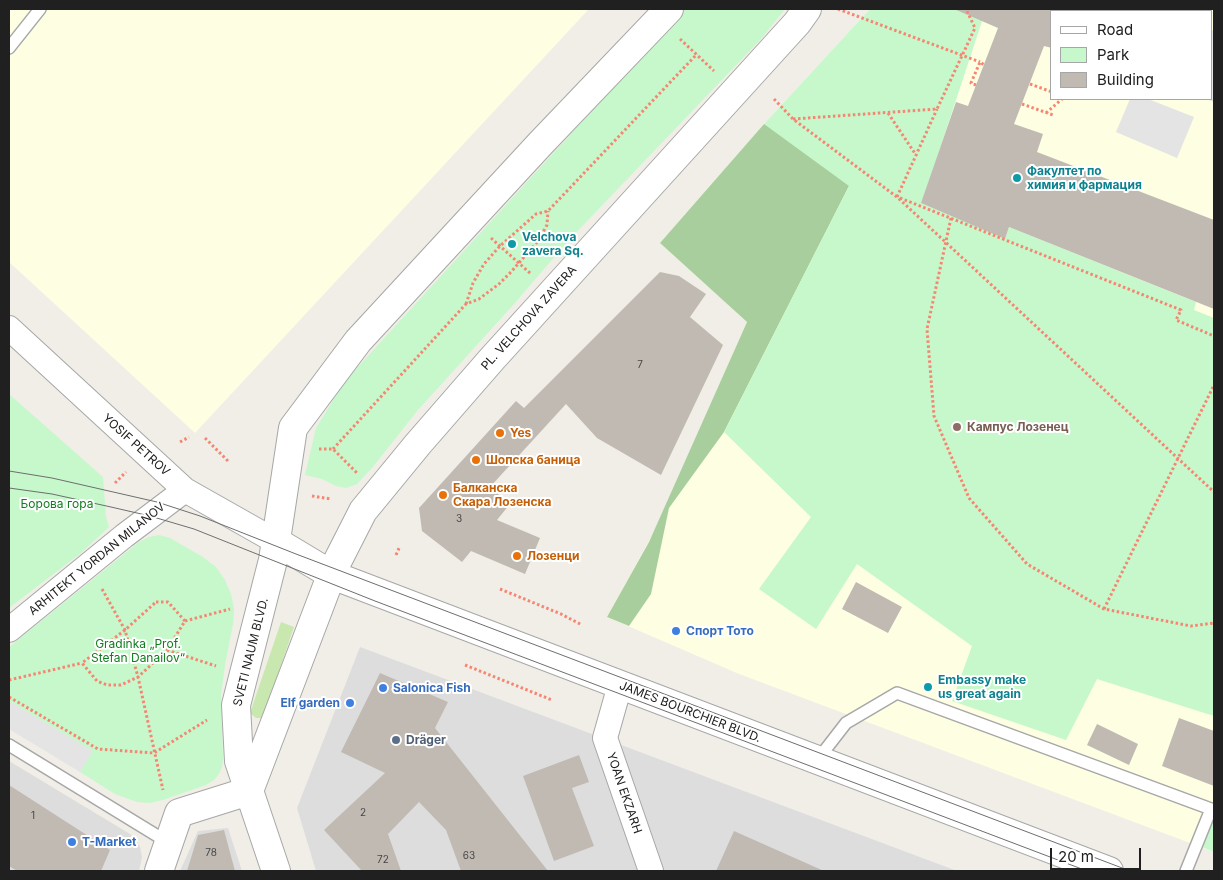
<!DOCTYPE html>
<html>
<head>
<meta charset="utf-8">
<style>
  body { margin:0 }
  #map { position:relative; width:1223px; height:880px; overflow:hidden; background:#f0eee7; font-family:Inter,sans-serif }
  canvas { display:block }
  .frame { position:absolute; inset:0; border:10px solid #202020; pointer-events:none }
  .legend { position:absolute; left:1050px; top:10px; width:162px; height:90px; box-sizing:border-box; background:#fff; border:1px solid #a6a6a6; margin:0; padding:6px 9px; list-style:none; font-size:15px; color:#202020 }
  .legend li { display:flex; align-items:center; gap:10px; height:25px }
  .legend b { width:25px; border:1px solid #a6a6a6 }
  .scale { position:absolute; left:1050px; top:848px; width:91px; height:22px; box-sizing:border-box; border:2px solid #202020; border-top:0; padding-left:6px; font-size:15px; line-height:18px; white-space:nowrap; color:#202020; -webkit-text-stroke:4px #fff; paint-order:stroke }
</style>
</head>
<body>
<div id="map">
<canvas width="1223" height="880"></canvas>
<div class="frame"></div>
<ul class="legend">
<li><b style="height:6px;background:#fff"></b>Road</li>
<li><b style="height:14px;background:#c6f8cc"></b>Park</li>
<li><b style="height:14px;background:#c1bab3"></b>Building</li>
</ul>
<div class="scale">20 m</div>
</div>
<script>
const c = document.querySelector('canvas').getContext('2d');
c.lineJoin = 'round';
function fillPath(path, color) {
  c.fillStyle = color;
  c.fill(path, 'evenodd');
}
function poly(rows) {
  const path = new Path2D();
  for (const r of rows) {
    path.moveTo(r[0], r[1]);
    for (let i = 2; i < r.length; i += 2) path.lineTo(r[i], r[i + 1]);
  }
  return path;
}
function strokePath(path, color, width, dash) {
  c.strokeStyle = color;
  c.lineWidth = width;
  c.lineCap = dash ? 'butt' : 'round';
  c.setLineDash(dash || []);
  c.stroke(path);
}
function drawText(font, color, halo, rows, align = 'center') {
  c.font = font + ' Inter,sans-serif';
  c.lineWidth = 4;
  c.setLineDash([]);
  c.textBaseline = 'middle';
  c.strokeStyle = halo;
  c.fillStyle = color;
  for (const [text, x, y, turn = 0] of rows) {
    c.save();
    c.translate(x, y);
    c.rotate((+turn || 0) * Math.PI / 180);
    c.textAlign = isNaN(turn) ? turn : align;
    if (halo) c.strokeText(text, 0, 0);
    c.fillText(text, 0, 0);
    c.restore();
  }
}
fillPath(poly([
  [360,647,957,871,316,871,297,808],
  [9,761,130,834,136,840,140,847,142,857,139,871,9,871],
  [228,828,242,871,180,871,198,831]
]), '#dedddd');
fillPath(poly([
  [9,9,589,9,195,433,9,262],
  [870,9,1214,9,1214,852,739,674,607,617,654,532,747,322,660,243,764,124],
  [1052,11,1212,11,1212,99,1052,99]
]), '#fdfee2');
fillPath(poly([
  [281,622,294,627,263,718,256,718,250,713]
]), '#c8e8af');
fillPath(poly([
  [874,122,849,186,724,432,669,508,651,594,629,626,607,617,649,542,747,322,660,243,764,124]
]), '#a9ce9d');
fillPath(poly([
  [685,9,785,9,761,39,569,240,514,304,418,410,372,468,357,484,346,488,336,486,322,479,305,475,316,428,345,381],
  [870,9,986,9,922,203,1005,239,1009,227,1196,302,1194,310,1214,318,1214,716,1097,679,1066,740,952,701,972,646,857,564,816,629,759,589,811,517,724,432,849,186,764,124],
  [9,394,103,477,106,517,109,527,81,553,9,608],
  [159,535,170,538,203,557,216,567,225,580,231,594,234,609,233,624,225,665,221,696,223,759,222,767,219,774,214,780,206,785,163,800,150,803,137,802,115,794,80,772,92,751,9,701,9,647,139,542,149,537],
  [1214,808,1214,852,1202,847]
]), '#c6f8cc');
fillPath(poly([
  [1212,30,1214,31,1214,102,1206,99,1212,99],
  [1130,99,1148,99,1194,117,1177,158,1116,132],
  [9,701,93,751,80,772,9,729]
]), '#e4e4e4');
fillPath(poly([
  [954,9,1052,9,1052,48,1044,46,1014,124,1043,134,1037,152,1214,220,1214,309,1009,227,1005,239,921,203,956,102,968,106,998,28],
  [660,272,679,276,706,294,690,317,723,345,661,475,597,438,566,404,490,487,510,504,497,520,540,538,525,574,471,551,462,562,422,531,419,508,516,401,524,408],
  [856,582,902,607,888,633,842,609],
  [380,673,448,702,435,728,548,871,461,871,446,830,419,802,388,834,401,871,362,871,324,830,385,773,341,752],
  [1179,718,1214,731,1214,786,1162,766],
  [1097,724,1138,744,1129,765,1087,745],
  [579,755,589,782,572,788,594,846,554,861,523,776],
  [9,785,110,850,101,871,17,871,9,866],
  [224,830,235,871,187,871,198,835],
  [734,831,824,871,716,871]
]), '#c1bab3');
const service = poly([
  [9,48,40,9],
  [9,745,169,843],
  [819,760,822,754,846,723,897,693,1211,809,1186,871]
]);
const minor = poly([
  [9,328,185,490,277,542],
  [9,630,124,536,185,490],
  [620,685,605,738,651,871]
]);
const tertiary = poly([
  [277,542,332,575,1109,871],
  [249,791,334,568,363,511,418,444,492,359,797,23,807,9],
  [159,871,179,813,249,791],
  [276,871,239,761,236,705,273,560,293,428,358,341,540,144,669,9]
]);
strokePath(service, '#a7a7a7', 14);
strokePath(minor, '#a7a7a7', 26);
strokePath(tertiary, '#a7a7a7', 30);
strokePath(poly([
  [838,9,980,62],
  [1167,11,1168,9],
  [680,39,714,71],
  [1030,84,1052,92],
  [976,85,971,83,980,62,984,65],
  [774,99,793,119,897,197,1214,492],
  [1022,104,1053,115],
  [888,113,916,155],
  [1046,113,1062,99],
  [793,119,937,109,975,28,966,9],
  [897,197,937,109],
  [900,198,1181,310,1176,320,1214,336],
  [951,218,927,329,934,416,969,498,1027,564,1104,609,1191,626,1214,623],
  [491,238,531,274],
  [466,304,473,283,484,264,500,246,536,214,548,211,697,54],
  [205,438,229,462],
  [180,442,189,437],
  [319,449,333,449,357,473],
  [333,449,466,304,479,299,499,284,511,272,538,241,547,225,548,211],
  [115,483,126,472],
  [312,496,331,499],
  [396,555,400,546],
  [102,589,125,630,138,677,163,790],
  [500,589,561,614,582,625],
  [156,602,168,602,185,621,167,650,138,677,121,685,107,685,97,681,82,663,125,630,156,602],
  [1104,609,1214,385],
  [185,621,230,609],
  [167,650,216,666],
  [465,665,552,700],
  [9,680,82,663],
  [9,697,98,749,154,753,207,720]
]), '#f68672', 3, [2.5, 2.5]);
strokePath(service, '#fff', 11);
strokePath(minor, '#fff', 24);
strokePath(tertiary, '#fff', 28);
strokePath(poly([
  [9,471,52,478,157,502,200,516,296,554,1130,871],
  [9,488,52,494,111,507,150,516,194,529,375,601,1087,871]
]), '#6e6e6e', 1);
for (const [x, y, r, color] of [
  [1017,178,5,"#0f9aa8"],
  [512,244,5,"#0f9aa8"],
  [957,427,5,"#8d6e63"],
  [500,433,5,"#e8710a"],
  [476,460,5,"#e8710a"],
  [443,495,5,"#e8710a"],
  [517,556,5,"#e8710a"],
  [676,631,5,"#3f7fe0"],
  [928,687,5,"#0f9aa8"],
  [383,688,5,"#3f7fe0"],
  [350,703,5,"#3f7fe0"],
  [396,740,5,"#5c6f8a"],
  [72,842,5,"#3f7fe0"]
]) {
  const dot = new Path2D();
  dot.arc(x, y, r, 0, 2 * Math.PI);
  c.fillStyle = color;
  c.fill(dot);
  strokePath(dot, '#fff', 2);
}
drawText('10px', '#484645', null, [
  ["7",640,365],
  ["3",459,519],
  ["2",363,813],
  ["1",33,816],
  ["78",211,853],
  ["63",469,856],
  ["72",383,860]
]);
drawText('bold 12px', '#0d838f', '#fff', [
  ["Факултет по",1027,171],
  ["химия и фармация",1027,185],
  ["Velchova",522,237],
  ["zavera Sq.",522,251],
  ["Embassy make",938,680],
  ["us great again",938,694]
], 'left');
drawText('12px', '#202020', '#fff', [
  ["PL. VELCHOVA ZAVERA",529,318,-48],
  ["YOSIF PETROV",136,445,42],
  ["ARHITEKT YORDAN MILANOV",97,559,-39],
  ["SVETI NAUM BLVD.",251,652,-76],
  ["JAMES BOURCHIER BLVD.",690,712,21],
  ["YOAN EKZARH",624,793,71]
]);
drawText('bold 12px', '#785e54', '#fff', [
  ["Кампус Лозенец",967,427]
], 'left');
drawText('bold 12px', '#c56008', '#fff', [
  ["Yes",510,433],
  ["Шопска баница",486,460],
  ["Балканска",453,488],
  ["Скара Лозенска",453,502],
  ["Лозенци",527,556]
], 'left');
drawText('12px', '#0f7d1e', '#fff', [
  ["Борова гора",57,504],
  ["Gradinka „Prof.",138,644],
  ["Stefan Danailov“",138,658]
]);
drawText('bold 12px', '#366cbe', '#fff', [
  ["Спорт Тото",686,631],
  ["Salonica Fish",393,688],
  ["Elf garden",340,703,"right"],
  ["T-Market",82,842]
], 'left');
drawText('bold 12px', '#4e5e75', '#fff', [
  ["Dräger",406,740]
], 'left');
</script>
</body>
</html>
